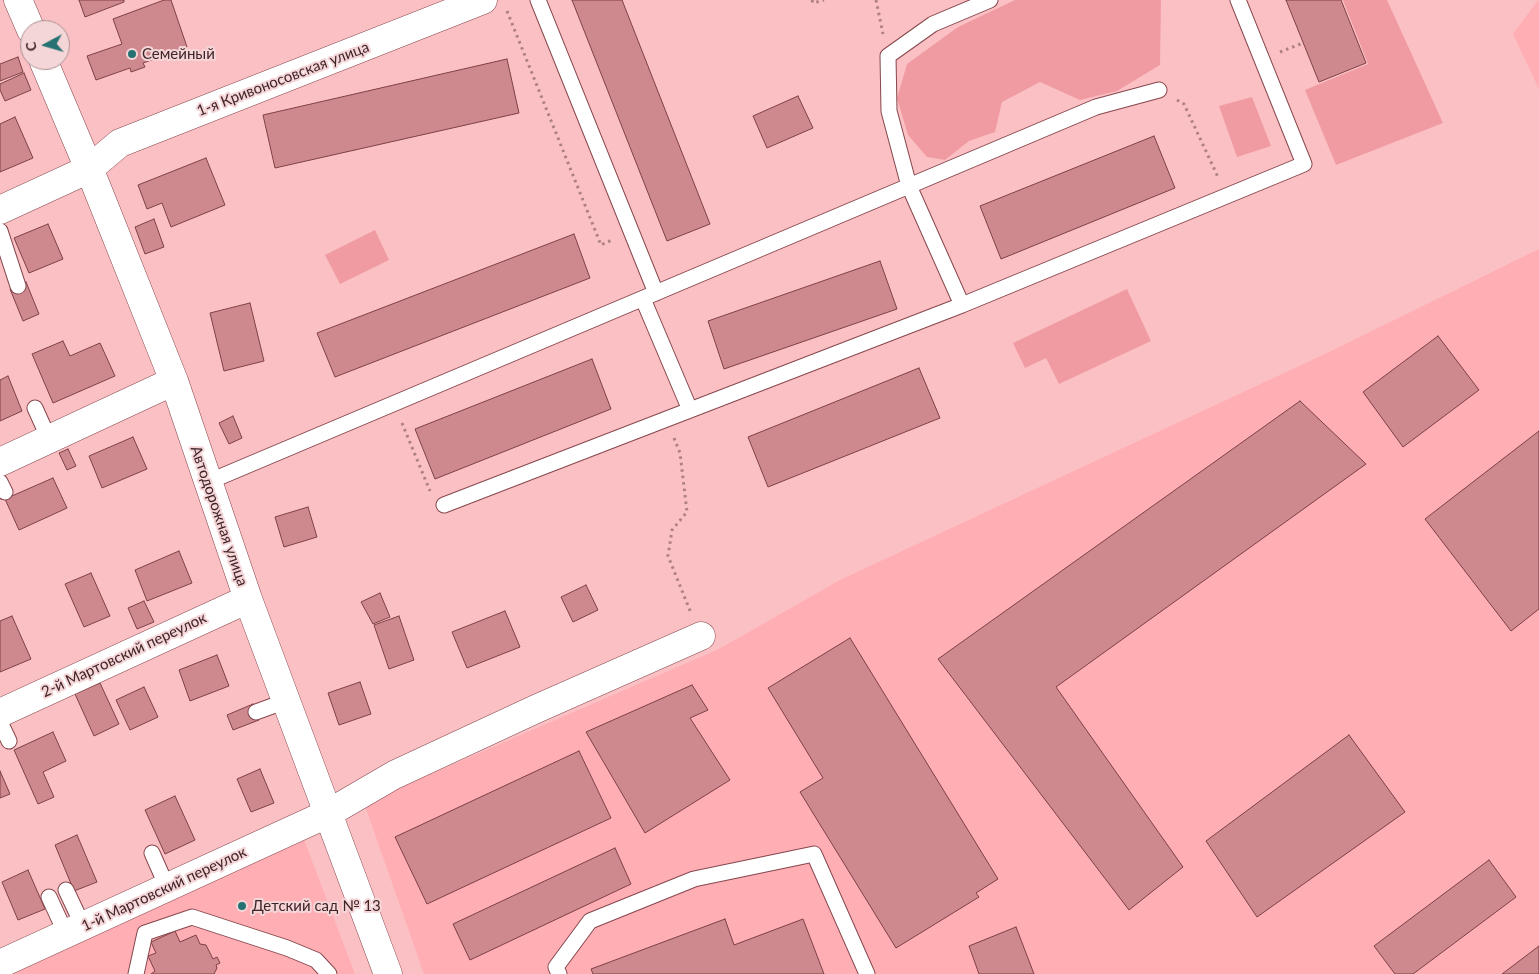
<!DOCTYPE html>
<html>
<head>
<meta charset="utf-8">
<style>
  body { margin:0 }
  #map { position:relative; width:1539px; height:974px; overflow:hidden; background:#fbc0c4; font-family:Lato,sans-serif }
  canvas { display:block }
  .north { position:absolute; left:20px; top:20px; width:50px; height:50px; box-sizing:border-box; background:#f5d6d8; border:1px solid #ac8f91; border-radius:50%; rotate:264deg; font-size:14px; font-weight:700; line-height:20px; text-align:center; color:#3f2426 }
  .north::after { content:''; display:block; margin:auto; width:18px; height:22px; background:#267171; clip-path:polygon(50% 0,100% 100%,50% 72%,0 100%) }
</style>
</head>
<body>
<div id="map">
<canvas width="1539" height="974"></canvas>
<div class="north">С</div>
</div>
<script>
const c = document.querySelector('canvas').getContext('2d');
c.lineJoin = 'round';
function fillPath(path, color) {
  c.fillStyle = color;
  c.fill(path, 'evenodd');
}
function poly(rows) {
  const path = new Path2D();
  for (const r of rows) {
    path.moveTo(r[0], r[1]);
    for (let i = 2; i < r.length; i += 2) path.lineTo(r[i], r[i + 1]);
  }
  return path;
}
function strokePath(path, color, width, dash) {
  c.strokeStyle = color;
  c.lineWidth = width;
  c.lineCap = dash ? 'butt' : 'round';
  c.setLineDash(dash || []);
  c.stroke(path);
}
function drawText(font, color, halo, rows, align = 'center') {
  c.font = font + ' Lato,sans-serif';
  c.lineWidth = 4;
  c.setLineDash([]);
  c.textBaseline = 'middle';
  c.strokeStyle = halo;
  c.fillStyle = color;
  for (const [text, x, y, turn = 0] of rows) {
    c.save();
    c.translate(x, y);
    c.rotate((+turn || 0) * Math.PI / 180);
    c.textAlign = isNaN(turn) ? turn : align;
    if (halo) c.strokeText(text, 0, 0);
    c.fillText(text, 0, 0);
    c.restore();
  }
}
fillPath(poly([
  [1538,0,1539,0,1539,89,1513,34],
  [1539,249,1539,974,424,974,364,803,719,649,840,580,1327,353],
  [303,837,355,974,5,974]
]), '#ffaeb4');
fillPath(poly([
  [1015,0,1161,0,1160,65,1117,91,1080,100,1040,82,1002,102,995,132,969,141,945,160,927,157,908,135,897,98,907,64,958,27],
  [1343,0,1387,0,1443,123,1336,165,1305,90,1368,64],
  [1252,97,1271,146,1237,157,1219,106],
  [375,230,389,260,340,284,325,255],
  [1127,289,1151,341,1059,384,1046,358,1025,368,1013,343]
]), '#f09ba2');
const building = poly([
  [79,0,124,0,124,2,85,17,79,0],
  [164,0,171,0,187,47,143,63,145,67,131,72,130,68,96,80,87,56,122,44,113,19,164,0],
  [572,0,622,0,710,224,667,241,572,0],
  [1286,0,1341,0,1366,63,1319,82,1286,0],
  [18,57,23,72,0,81,0,64,18,57],
  [507,59,519,113,275,168,263,115,507,59],
  [24,73,31,90,5,101,0,90,0,84,24,73],
  [798,96,813,128,767,148,753,116,798,96],
  [15,117,33,158,0,172,0,124,15,117],
  [1154,136,1175,188,1001,259,980,206,1154,136],
  [206,158,225,205,171,227,162,203,147,209,138,185,206,158],
  [154,219,164,247,145,254,135,227,154,219],
  [48,224,63,259,29,273,14,238,48,224],
  [574,234,590,278,335,377,317,333,574,234],
  [880,261,897,309,724,369,708,321,880,261],
  [26,282,39,314,23,321,10,289,26,282],
  [250,303,264,361,224,371,210,313,250,303],
  [1438,336,1479,390,1403,447,1363,392,1438,336],
  [63,341,70,356,100,343,115,376,53,403,32,354,63,341],
  [592,359,611,409,435,479,415,429,592,359],
  [919,368,940,418,768,487,748,437,919,368],
  [8,376,22,411,0,421,0,380,8,376],
  [1300,401,1366,464,1056,687,1183,867,1129,910,938,659,1300,401],
  [233,416,242,438,229,444,219,423,233,416],
  [1539,431,1539,609,1511,631,1425,519,1539,431],
  [133,437,147,469,102,488,89,456,133,437],
  [68,449,76,466,67,470,59,453,68,449],
  [53,478,67,508,19,530,5,499,53,478],
  [308,507,317,537,284,547,275,517,308,507],
  [179,551,192,583,147,601,135,570,179,551],
  [91,573,110,616,84,627,65,584,91,573],
  [586,585,598,610,573,622,561,597,586,585],
  [380,593,390,617,373,624,361,602,380,593],
  [144,601,154,622,137,629,128,608,144,601],
  [505,611,520,647,467,668,452,632,505,611],
  [12,616,31,659,0,672,0,621,12,616],
  [399,616,414,660,389,669,374,625,399,616],
  [850,638,998,879,976,893,979,897,896,948,800,792,823,778,768,688,850,638],
  [217,655,229,686,190,701,179,670,217,655],
  [360,682,371,714,339,725,328,693,360,682],
  [100,683,119,724,94,736,75,694,100,683],
  [692,685,708,710,690,718,730,780,645,833,586,732,692,685],
  [144,687,158,717,130,730,116,700,144,687],
  [253,704,259,720,233,730,227,715,253,704],
  [53,732,66,761,43,772,54,797,38,804,14,750,53,732],
  [1349,735,1405,812,1257,917,1206,841,1349,735],
  [579,751,611,818,427,904,395,837,579,751],
  [260,769,274,803,251,812,237,779,260,769],
  [0,771,10,794,0,798,0,771],
  [175,796,195,840,165,854,145,810,175,796],
  [77,835,97,882,74,891,55,845,77,835],
  [615,848,631,884,470,960,453,924,615,848],
  [1489,860,1516,897,1413,974,1395,974,1374,946,1489,860],
  [28,870,45,909,18,920,2,882,28,870],
  [725,919,734,945,803,919,824,974,593,974,591,969,725,919],
  [1016,927,1034,974,979,974,969,946,1016,927],
  [175,931,180,942,196,935,200,944,206,945,213,959,217,957,220,963,216,965,217,968,214,974,151,974,155,971,148,956,156,953,151,942,175,931],
  [1539,946,1539,974,1502,974,1539,946]
]);
fillPath(building, '#ce898e');
strokePath(building, '#7e4047', 1);
const lane = poly([
  [538,0,656,293],
  [0,231,18,286],
  [643,299,690,410],
  [962,305,1304,164,1238,0],
  [35,408,49,439],
  [0,482,5,492],
  [208,482,1096,107,1159,90],
  [444,505,962,305,909,186,889,111,888,56,933,24,990,0],
  [256,712,286,701],
  [0,722,9,741],
  [152,853,167,887],
  [66,890,83,926],
  [49,897,66,934],
  [136,974,145,933,192,917,287,948,316,960,329,974],
  [559,974,556,967,590,921,694,879,814,854,867,974]
]);
const street = poly([
  [18,0,31,30],
  [43,60,95,183,174,381,248,599,388,974],
  [0,210,89,169,120,143,483,0],
  [0,462,174,381],
  [0,713,248,599],
  [0,964,327,814,394,775,536,709,701,636]
]);
strokePath(lane, '#86474d', 17);
strokePath(street, '#86474d', 29);
strokePath(poly([
  [812,0,813,3,824,0],
  [876,0,883,34],
  [507,11,601,245,612,240],
  [1280,52,1303,43],
  [1177,100,1184,104,1218,177],
  [402,423,430,491],
  [674,438,680,453,687,512,672,530,668,556,691,613]
]), '#ae8083', 3, [2.5, 4]);
strokePath(lane, '#fff', 15);
strokePath(street, '#fff', 28);
for (const [x, y, r, color] of [
  [132,54,5,"#267171"],
  [242,906,5,"#267171"]
]) {
  const dot = new Path2D();
  dot.arc(x, y, r, 0, 2 * Math.PI);
  c.fillStyle = color;
  c.fill(dot);
  strokePath(dot, '#f5d6d8', 2);
}
drawText('15px', '#3f2426', '#f5d6d8', [
  ["Семейный",142,54],
  ["Детский сад № 13",252,906]
], 'left');
drawText('15px', '#3f2426', '#f5d6d8', [
  ["1-я Кривоносовская улица",283,79,-21],
  ["Автодорожная улица",219,516,71],
  ["2-й Мартовский переулок",124,655,-25],
  ["1-й Мартовский переулок",164,889,-25]
]);
</script>
</body>
</html>
